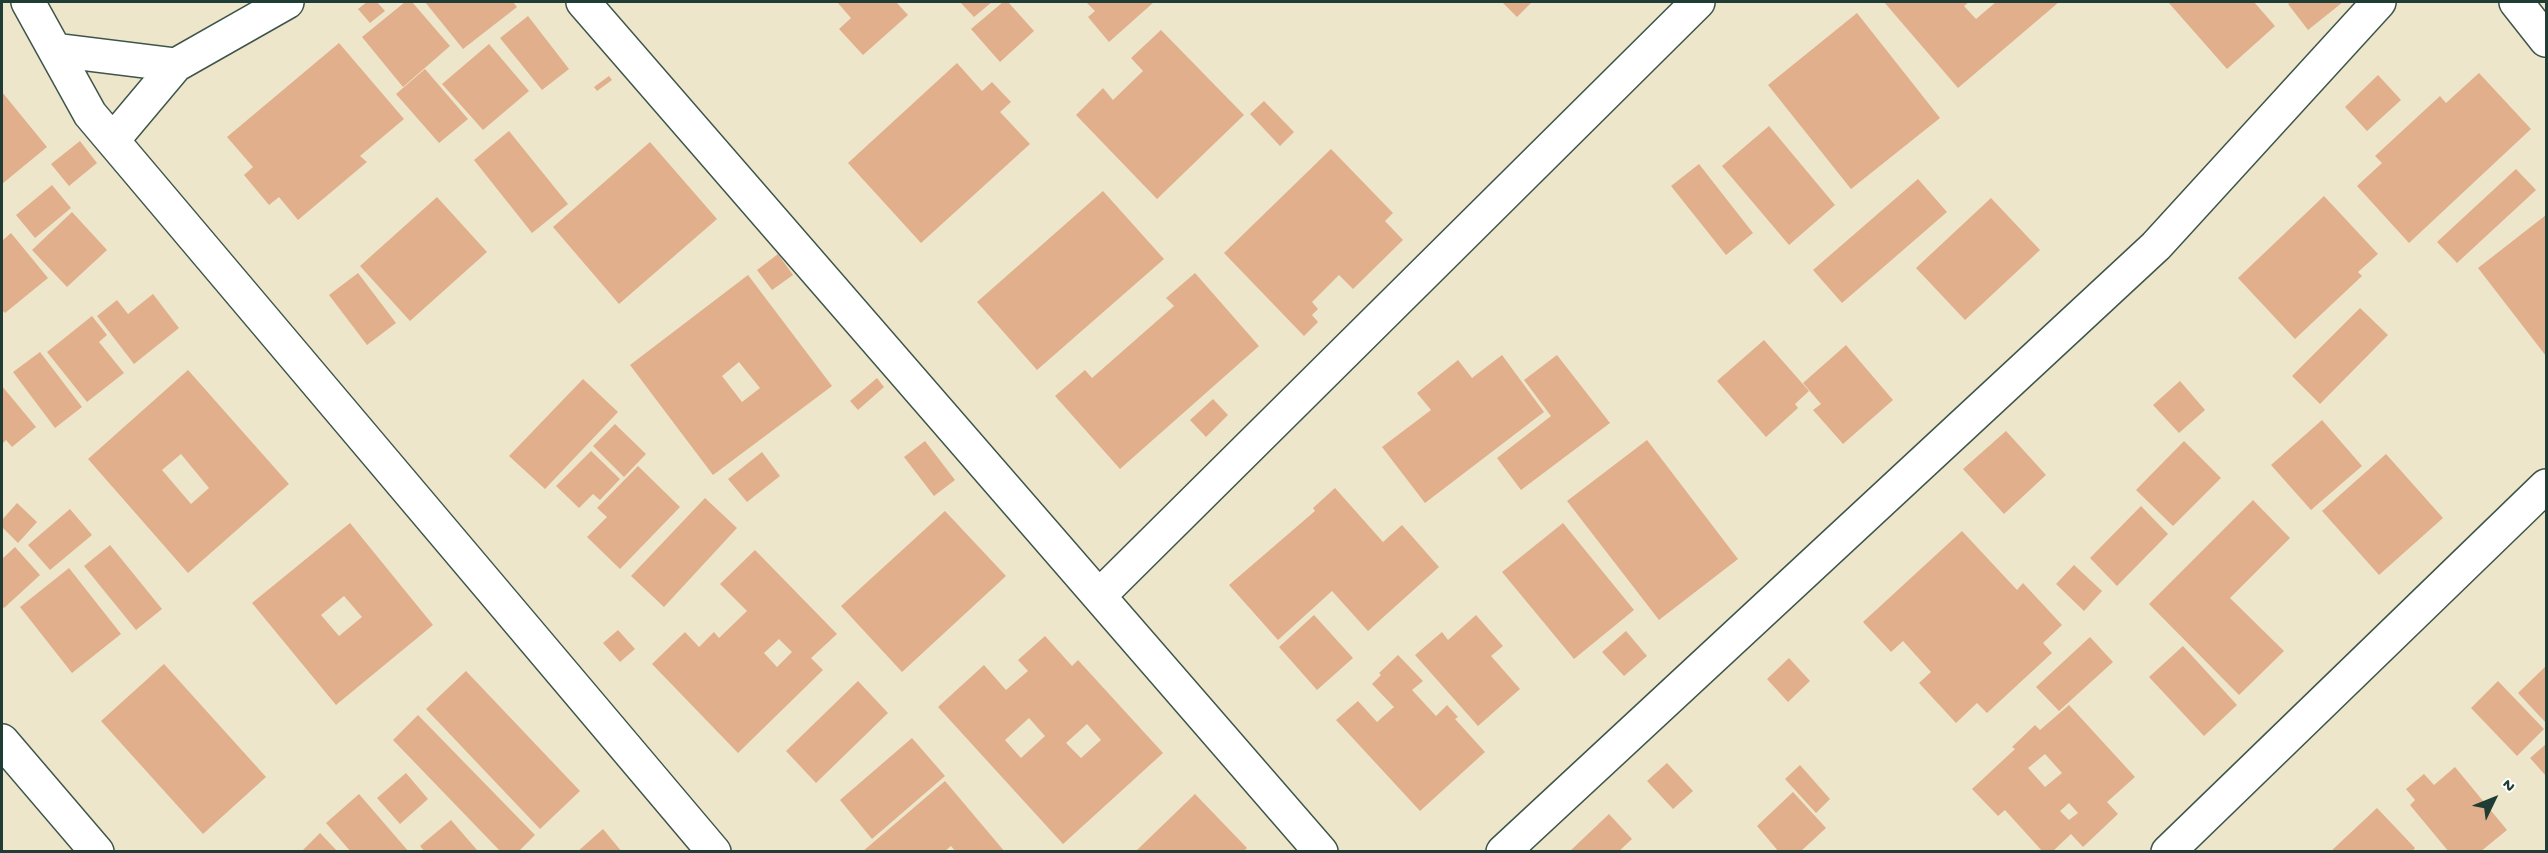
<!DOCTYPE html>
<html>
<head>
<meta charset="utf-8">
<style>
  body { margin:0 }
  #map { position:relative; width:2548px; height:853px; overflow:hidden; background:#ede6ca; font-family:"Gochi Hand",sans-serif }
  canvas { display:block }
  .frame { position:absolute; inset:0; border:3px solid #1f3d34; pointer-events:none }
  .north { position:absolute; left:2464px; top:769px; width:60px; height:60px; -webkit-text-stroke:4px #fff; paint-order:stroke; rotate:47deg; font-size:16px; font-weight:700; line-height:24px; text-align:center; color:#1f3d34 }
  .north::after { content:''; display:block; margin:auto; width:21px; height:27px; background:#1f3d34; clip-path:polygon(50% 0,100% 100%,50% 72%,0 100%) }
</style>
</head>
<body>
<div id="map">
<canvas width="2548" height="853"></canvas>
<div class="frame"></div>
<div class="north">N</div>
</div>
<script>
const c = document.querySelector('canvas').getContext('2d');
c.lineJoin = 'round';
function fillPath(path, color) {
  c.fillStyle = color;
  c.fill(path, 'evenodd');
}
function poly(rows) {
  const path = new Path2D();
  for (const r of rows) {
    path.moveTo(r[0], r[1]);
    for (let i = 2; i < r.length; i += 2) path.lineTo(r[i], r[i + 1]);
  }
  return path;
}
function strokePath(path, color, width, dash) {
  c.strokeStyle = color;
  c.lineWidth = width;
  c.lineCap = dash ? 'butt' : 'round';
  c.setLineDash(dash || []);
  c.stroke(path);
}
fillPath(poly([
  [367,2,377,2,385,11,370,23,358,9],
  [405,2,412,2,450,46,403,87,362,37],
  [425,2,513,2,517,7,463,49],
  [837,2,896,2,908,15,863,55,839,29,851,18],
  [960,2,992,2,974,17],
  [1003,2,1008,2,1034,31,1000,62,971,29],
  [1086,2,1154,2,1109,42,1088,17,1095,11],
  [1502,2,1532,2,1517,17],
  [1884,2,1969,2,1964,6,1976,19,1996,2,2059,2,1958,88],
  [2168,2,2254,2,2275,26,2227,69],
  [2291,2,2343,2,2308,30,2288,4],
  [1857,13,1940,118,1851,189,1768,85],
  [528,16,569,69,542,90,500,38],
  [1161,30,1244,115,1157,199,1076,115,1103,88,1113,100,1143,71,1131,58],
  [339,43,404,119,360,156,367,162,298,220,279,197,269,205,244,175,253,167,227,137],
  [489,44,529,91,483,130,442,84],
  [957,63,982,91,992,82,1011,102,1000,112,1030,144,921,243,848,163],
  [425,69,468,119,439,143,396,94],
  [2479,73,2531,129,2409,243,2357,186,2382,163,2375,156,2440,96,2446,103],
  [2378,75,2401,100,2367,131,2345,107],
  [609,76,612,80,597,91,594,87],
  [2,92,47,147,2,184],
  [1264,101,1294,132,1280,146,1250,114],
  [1769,126,1835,205,1789,245,1722,166],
  [509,131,568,204,532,233,474,160],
  [80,141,97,163,69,186,51,164],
  [650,142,717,219,619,304,553,227],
  [1331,149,1393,213,1385,221,1403,240,1353,289,1339,275,1312,302,1318,309,1312,315,1318,322,1304,336,1224,253],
  [1699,164,1753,233,1726,255,1671,186],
  [2516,169,2536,190,2457,263,2437,242],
  [1918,179,1947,212,1842,303,1813,270],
  [52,185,71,208,35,238,16,215],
  [1103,191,1164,259,1037,370,977,302],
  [2324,196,2378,254,2358,272,2362,276,2295,339,2238,278],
  [437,197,487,252,410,321,360,266],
  [1991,198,2040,250,1965,320,1916,268],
  [72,212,107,250,67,287,32,250],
  [2546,215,2546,356,2478,268],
  [11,233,48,278,5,313,2,310,2,241],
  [778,254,793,275,772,290,757,270],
  [358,273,396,323,367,345,329,295],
  [1195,273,1259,346,1120,469,1055,396,1085,370,1092,378,1174,306,1166,298],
  [748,275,832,386,713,475,630,365],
  [739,362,760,388,742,402,722,376],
  [153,294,179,328,134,364,97,316,117,300,128,314],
  [2360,308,2388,335,2320,404,2292,376],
  [92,316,107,335,99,342,124,373,87,402,47,352],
  [1764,340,1809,391,1795,404,1798,408,1766,437,1717,381],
  [1846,345,1893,400,1843,444,1813,410,1821,404,1803,383],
  [40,352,82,407,55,428,13,372],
  [1502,355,1544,412,1425,503,1382,447,1431,410,1417,393,1458,360,1472,378],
  [1557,355,1610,423,1521,490,1497,458,1551,416,1524,380],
  [188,370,289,484,188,573,88,459],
  [181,454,209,488,191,504,162,470],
  [877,378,884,387,858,410,850,401],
  [583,379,618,412,545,489,509,456],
  [2180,381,2205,410,2179,433,2153,405],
  [2,386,36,427,12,447,6,440,2,444],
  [1213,399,1228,415,1206,437,1190,420],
  [2322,420,2362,466,2311,510,2271,465],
  [615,424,646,454,624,477,593,446],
  [2006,431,2046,475,2004,514,1963,469],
  [1647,440,1738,559,1659,620,1567,501],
  [925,441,955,480,934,496,904,457],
  [2184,441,2221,478,2173,526,2136,490],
  [591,451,620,479,600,500,593,494,579,508,556,486],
  [762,452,780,476,747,502,728,479],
  [2386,454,2443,518,2379,575,2322,511],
  [638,466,680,507,620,569,587,537,607,517,597,508],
  [1335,488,1383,542,1402,525,1439,567,1368,631,1332,591,1278,640,1229,585,1315,511,1313,508],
  [705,498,737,528,664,607,631,576],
  [2253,500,2290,538,2230,598,2284,651,2239,695,2149,604],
  [17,503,37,522,18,543,2,527,2,520],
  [2141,506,2168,534,2117,586,2090,558],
  [70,509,92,535,50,570,28,545],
  [945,511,1006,576,902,672,841,606],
  [350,523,433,625,336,705,252,603],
  [344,596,362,617,339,636,321,615],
  [1563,523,1634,610,1574,659,1502,572],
  [1962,531,2017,590,2023,583,2062,625,2043,643,2052,653,1987,713,1977,703,1956,723,1919,683,1931,672,1903,641,1891,652,1863,622],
  [110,545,162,609,136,630,84,566],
  [15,547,40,575,4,608,2,606,2,559],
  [755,550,837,634,811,658,823,670,738,753,652,664,685,632,699,647,714,632,719,638,747,611,720,584],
  [779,639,792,652,777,667,764,653],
  [2074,565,2102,591,2084,611,2056,584],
  [69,568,121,634,72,673,20,607],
  [1314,615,1353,658,1317,690,1279,647],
  [1476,615,1503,646,1491,656,1520,689,1478,726,1415,655,1442,632,1448,640],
  [618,630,635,649,620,662,603,643],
  [1626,631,1647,656,1624,676,1602,652],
  [1045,636,1072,666,1078,660,1163,753,1063,844,938,707,984,665,1006,690,1028,671,1018,660],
  [1029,718,1045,736,1021,758,1005,740],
  [1087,724,1101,740,1081,758,1066,743],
  [2090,637,2113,662,2059,711,2036,687],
  [2183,646,2237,705,2204,736,2149,677],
  [1398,655,1423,681,1412,690,1436,716,1447,705,1458,717,1455,719,1485,752,1420,811,1336,720,1358,701,1377,722,1394,707,1372,684,1381,675,1379,673],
  [1789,658,1810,681,1788,702,1767,679],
  [164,664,266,777,203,834,101,721],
  [2546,666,2546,723,2518,693],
  [466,671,580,791,540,829,426,709],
  [858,681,888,713,816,783,786,751],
  [2498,681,2544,729,2517,756,2471,708],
  [2069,705,2135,777,2107,802,2118,814,2083,847,2071,834,2052,852,2043,852,2005,810,1998,816,1972,789,2015,749,2012,747,2035,725,2040,730],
  [2045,754,2062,773,2045,787,2028,768],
  [2069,803,2078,813,2069,820,2060,811],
  [418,715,535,835,518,852,501,852,393,740],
  [912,738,945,776,872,839,840,800],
  [2546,744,2546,776,2530,758],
  [1667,763,1693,791,1673,809,1647,781],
  [1800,765,1830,799,1816,813,1785,779],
  [2455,767,2507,830,2480,852,2449,852,2410,805,2415,800,2406,789,2424,774,2434,785],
  [406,773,428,799,400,824,377,798],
  [945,781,1005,852,956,852,951,846,944,852,862,852],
  [1793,792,1826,828,1800,852,1779,852,1757,826],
  [359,794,409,852,351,852,326,823],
  [1195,794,1247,848,1243,852,1135,852],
  [2377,808,2415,848,2412,852,2330,852],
  [1609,814,1632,839,1618,852,1569,852],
  [451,820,477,850,425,852,420,846],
  [603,829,622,852,577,852],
  [320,833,338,852,301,852]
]), '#e1af8b');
const minor = poly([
  [28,2,90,114,714,852],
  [583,2,1321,852],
  [2516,2,2546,40],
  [55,50,176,65],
  [113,140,176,65,287,2],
  [1100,595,1698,2],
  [2,741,97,852],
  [1503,852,2156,246,2379,2],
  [2168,852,2546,486]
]);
strokePath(minor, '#3e564a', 36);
strokePath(minor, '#fff', 33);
</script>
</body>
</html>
